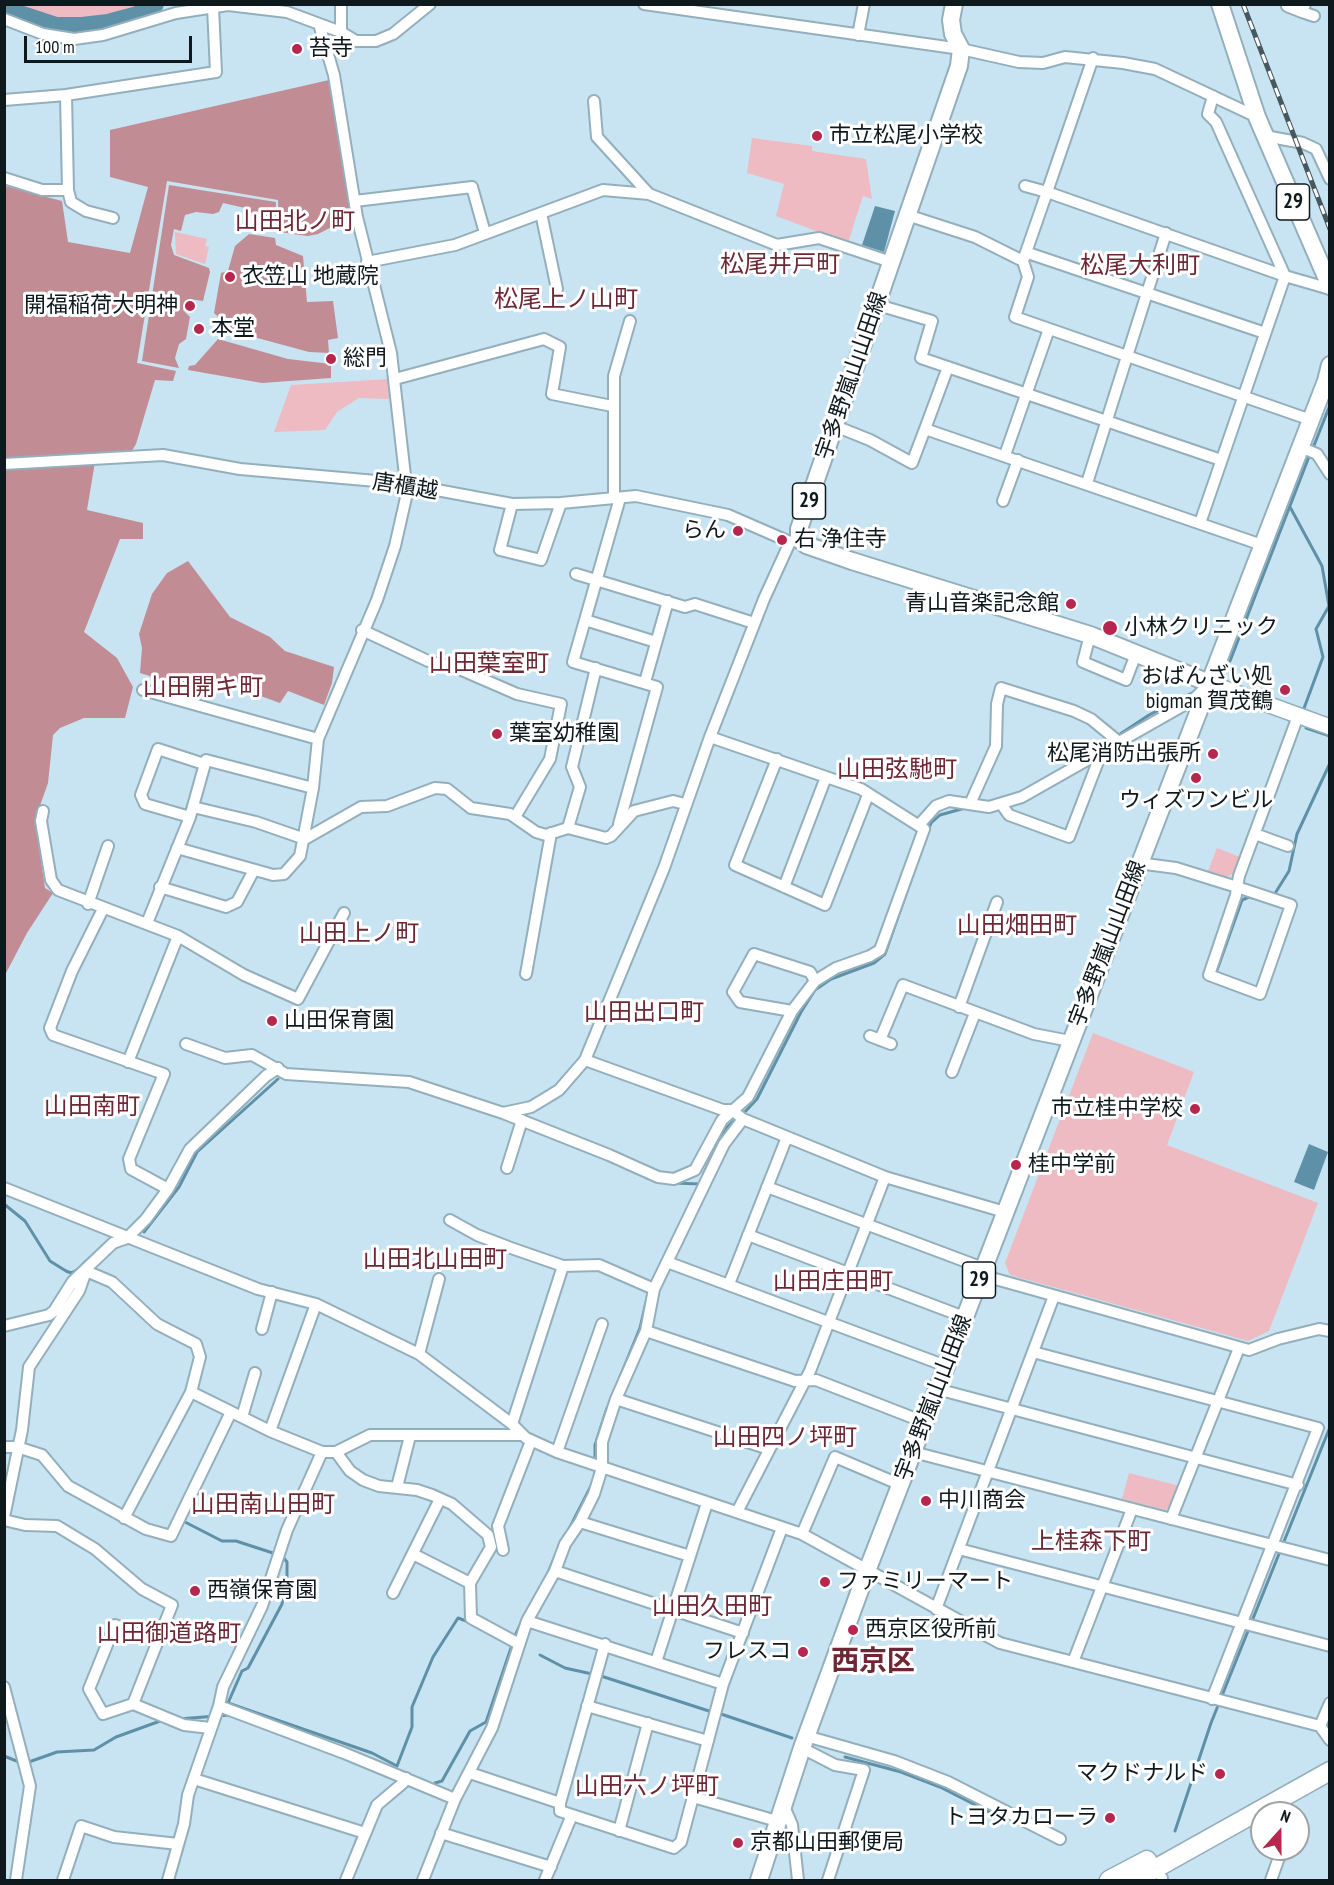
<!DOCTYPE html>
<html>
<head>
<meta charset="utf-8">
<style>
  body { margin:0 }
  #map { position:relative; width:1334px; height:1885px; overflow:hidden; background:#c8e4f2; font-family:"PT Sans Narrow",sans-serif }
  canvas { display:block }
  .frame { position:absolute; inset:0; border:6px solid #0e191d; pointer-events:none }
  .north { position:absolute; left:1250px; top:1801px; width:60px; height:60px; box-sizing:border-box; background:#fff; border:2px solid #9fa3a5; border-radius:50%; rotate:21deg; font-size:16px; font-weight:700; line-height:24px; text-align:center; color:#0e191d }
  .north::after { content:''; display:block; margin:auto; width:21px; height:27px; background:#b7264f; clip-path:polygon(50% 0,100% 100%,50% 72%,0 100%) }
  .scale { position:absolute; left:24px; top:36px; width:168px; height:27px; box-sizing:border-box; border:3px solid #0e191d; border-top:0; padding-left:8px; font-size:18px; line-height:21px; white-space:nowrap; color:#0e191d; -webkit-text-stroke:4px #fff; paint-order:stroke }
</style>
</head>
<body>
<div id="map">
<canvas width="1334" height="1885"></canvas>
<div class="frame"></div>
<div class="north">N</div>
<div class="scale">100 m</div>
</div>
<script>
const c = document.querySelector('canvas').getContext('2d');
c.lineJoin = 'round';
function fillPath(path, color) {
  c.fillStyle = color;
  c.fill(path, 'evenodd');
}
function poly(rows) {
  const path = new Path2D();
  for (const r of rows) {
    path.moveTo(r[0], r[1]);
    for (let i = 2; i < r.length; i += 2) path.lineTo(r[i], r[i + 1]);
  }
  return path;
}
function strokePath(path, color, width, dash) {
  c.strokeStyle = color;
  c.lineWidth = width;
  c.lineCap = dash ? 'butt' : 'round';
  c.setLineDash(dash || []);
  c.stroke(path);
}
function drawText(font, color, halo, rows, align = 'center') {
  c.font = font + ' "PT Sans Narrow","Noto Sans JP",sans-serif';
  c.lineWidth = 6;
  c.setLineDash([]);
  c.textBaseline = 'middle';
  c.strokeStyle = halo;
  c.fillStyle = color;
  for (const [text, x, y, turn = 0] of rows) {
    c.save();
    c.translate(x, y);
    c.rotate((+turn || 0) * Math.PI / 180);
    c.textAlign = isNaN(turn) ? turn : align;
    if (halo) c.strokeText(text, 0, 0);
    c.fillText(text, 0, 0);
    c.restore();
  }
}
fillPath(poly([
  [5,5,144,5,137,10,65,20],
  [752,138,812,146,812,151,866,159,872,199,863,196,848,243,776,216,784,184,747,173],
  [175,232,207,239,205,246,209,247,205,264,176,254],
  [390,379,389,399,359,398,337,412,325,430,274,432,291,385],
  [1217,848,1240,857,1234,873,1227,877,1208,871],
  [1093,1033,1194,1072,1167,1145,1318,1203,1269,1331,1248,1341,1010,1275,1005,1263],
  [1129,1473,1180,1486,1173,1506,1165,1510,1122,1499]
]), '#edbbc1');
fillPath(poly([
  [329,80,351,217,318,234,308,236,279,232,278,200,167,181,137,363,176,371,173,381,155,380,136,444,127,459,95,462,87,510,143,523,143,539,120,539,84,632,117,658,133,687,125,718,84,718,60,728,53,735,48,783,35,820,45,888,53,893,27,933,5,975,5,186,62,201,68,242,130,253,148,187,110,177,110,130],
  [169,185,276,202,275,227,260,220,245,208,223,203,219,212,213,214,196,212,185,215,181,231,174,229,171,245,174,255,209,268,210,272,203,301,190,299,185,303,183,310,190,317,186,339,179,344,175,358,179,368,142,361],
  [249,234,275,238,276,245,303,256,307,302,333,301,338,338,328,340,329,353,309,352,250,336,232,330,214,313,221,273,228,271,235,246],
  [218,339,288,359,331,364,331,378,262,383,188,370,189,366,195,365],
  [188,561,230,617,270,637,285,651,334,667,332,683,324,705,288,691,280,703,222,682,212,695,140,673,142,648,139,634,152,594,167,573]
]), '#c18c93');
fillPath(poly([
  [875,206,895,211,884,252,862,245],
  [1309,1144,1328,1152,1314,1190,1294,1182]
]), '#5e91a8');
strokePath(poly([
  [1313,448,1330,405],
  [1290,507,1322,566,1329,606,1316,629,1323,657,1303,711],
  [1230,661,1310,454],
  [1306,728,1330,736],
  [1105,744,1149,715,1192,693],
  [928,831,931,823,940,815,965,808],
  [1274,895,1289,871,1297,834,1330,763],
  [1217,970,1242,900,1249,897,1266,901],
  [743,1114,757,1099,801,1012,815,990,831,979,874,963,885,954,918,860],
  [704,1173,724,1130,737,1118],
  [674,1183,700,1184],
  [4,1204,25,1221,50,1261,66,1271,71,1273,78,1270],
  [144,1232,179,1187,197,1152,278,1079],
  [82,1265,106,1243],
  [611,1399,640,1328,646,1302],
  [595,1475,595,1445,607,1408],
  [183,1521,222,1541,236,1541,276,1554],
  [569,1529,592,1484],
  [282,1556,287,1562,287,1576,282,1604,248,1668,242,1671,228,1703,372,1753,397,1766,412,1727,412,1707,433,1657,458,1618,469,1622],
  [547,1575,555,1556],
  [524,1616,537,1593],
  [514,1638,521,1623],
  [540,1655,565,1668,601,1676,712,1712],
  [718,1713,792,1738],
  [179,1719,229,1715],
  [4,1756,19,1762],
  [845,1757,901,1772,940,1787,993,1814],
  [26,1763,57,1752,94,1750,116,1737,163,1720],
  [435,1783,442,1781,470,1731,486,1722,512,1645],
  [362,1828,372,1804],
  [1175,1831,1211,1723,1330,1427],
  [353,1850,359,1834]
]), '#5e91a8', 3);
strokePath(poly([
  [4,10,56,27,82,27,108,24,138,16,154,4]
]), '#5e91a8', 20);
const minor = poly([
  [644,4,961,49,1019,62,1043,63,1065,57,1123,63,1155,69,1257,117],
  [1287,6,1302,12,1305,4],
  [1302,12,1314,16],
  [4,19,43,34,74,39,103,35,176,13,228,5,287,12,341,32,356,41,376,41,393,34,430,4],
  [341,32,341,4],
  [858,35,864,4],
  [66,95,216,72,213,7],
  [4,100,66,95,68,190,42,190,4,178],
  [594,101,597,137,649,194],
  [1265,136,1303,143,1316,149,1330,179],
  [1025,186,1047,192,1093,58],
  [68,190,71,202,86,211,113,218],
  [355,201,472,187,485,233],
  [541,213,557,289],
  [907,215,975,237,1023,261],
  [1028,253,1265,333],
  [367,262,455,245,603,190,649,194,777,245,819,238,891,262],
  [878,305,932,321,921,358,1221,460],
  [948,367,925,429,1262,545],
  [395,379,544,339,560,347,552,394,612,406],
  [1311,420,1015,317,1028,277,1023,261,1047,192,1285,276,1330,289],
  [835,426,870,440,912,463,925,429],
  [1300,447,1317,454,1330,474],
  [1005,455,1049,329],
  [4,464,163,455,240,469,399,483,512,504,561,503,636,496,728,515,790,542,799,539],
  [1087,483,1166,233],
  [614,498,614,376,630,321],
  [1003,501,1018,460],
  [512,504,500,550,541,560,561,503],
  [1200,523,1285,276,1216,122,1208,114,1213,96],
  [576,574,685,607,695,604,754,623],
  [585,620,656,642],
  [362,630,428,661,457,668,517,694,561,704,550,759,515,817],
  [1090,635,1083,662,1126,680,1136,654],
  [645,682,668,601],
  [143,690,318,739],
  [777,759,735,865,825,905,868,795],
  [970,804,996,746,997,704,1001,688,1074,711,1091,719,1119,742],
  [1002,805,1009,815,1069,837,1102,751],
  [193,807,256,822,305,839,361,807,387,806,435,788,447,789,471,808,510,814,536,832,546,835,568,828,606,838,611,836,634,811,673,801,685,804],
  [43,811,41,821,51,880,58,890,178,936,244,975,298,999,344,913],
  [190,817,145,804,141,795,158,749,204,764],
  [619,824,657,687,573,662,620,498],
  [919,825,936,806,949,801,989,807,1022,797,1193,700,1205,688],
  [568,828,580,787,572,767,596,668],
  [1255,834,1288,846],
  [177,848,273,875,284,874,300,856,313,788,318,739,377,600,395,546,407,493,391,353,357,217,334,75,319,24],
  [1138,863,1176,868,1237,887,1291,905,1260,994,1209,975,1236,895,1237,887,1239,876,1298,716],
  [160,887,226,907,237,902,254,870],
  [784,887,826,777],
  [88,904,108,846],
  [103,909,72,971,50,1028,53,1035,164,1074,129,1159,131,1169,168,1189],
  [147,923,190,817,206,760,313,788],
  [526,974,551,833],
  [959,1007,997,902],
  [792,1011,740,1002,733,992,754,954,810,972,815,981],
  [870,1036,891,1044],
  [880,1040,903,985,1034,1034,1070,1041],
  [186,1044,225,1058,252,1055,286,1074,409,1082,503,1113,609,1155,658,1177,674,1179,695,1170,722,1120,748,1097,792,1011,815,981,836,968,870,956,880,950,924,829,861,789,710,737],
  [585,1060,723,1110,732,1110,743,1119,885,1177,1005,1212],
  [128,1062,178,936],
  [952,1072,975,1013],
  [503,1113,531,1107,546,1098,559,1090,585,1060,664,868,710,737,764,599,790,542],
  [507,1168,522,1120],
  [767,1187,983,1268],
  [4,1188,258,1289,316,1304,419,1354,512,1424,526,1438,557,1452,802,1534,1000,1643,1320,1726,1330,1740],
  [450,1220,477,1235,511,1248,563,1266,599,1265,654,1289],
  [748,1235,964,1317],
  [667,1262,946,1366],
  [86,1271,112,1282,157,1324,196,1344,200,1357,191,1392,124,1518],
  [981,1275,1249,1350,1278,1339,1319,1329,1330,1331],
  [729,1284,787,1137],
  [4,1326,49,1315,54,1311,73,1281,113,1243,127,1238,146,1219,168,1189,190,1149,266,1076,278,1068],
  [262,1329,272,1292],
  [646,1331,795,1381,816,1380,924,1422],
  [1033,1352,1318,1428,1212,1699],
  [419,1354,439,1279],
  [937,1389,1298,1485],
  [191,1392,270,1431,322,1452,336,1452,370,1435,521,1435],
  [616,1399,769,1449],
  [242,1417,255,1373],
  [512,1424,563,1266],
  [270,1431,316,1304],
  [4,1447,17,1447,42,1455,68,1486,146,1529,171,1536,231,1412],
  [336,1452,350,1471,363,1480,379,1486,417,1490,432,1495,452,1504,488,1535,491,1547,470,1583,471,1618,519,1644],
  [557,1452,602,1324],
  [913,1452,1330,1560],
  [397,1487,410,1436],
  [737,1512,810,1371,885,1177],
  [4,1517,22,1430,29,1367,79,1291,86,1271],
  [1171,1519,1239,1348],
  [4,1520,25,1525,57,1526,95,1549,142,1589,172,1605,133,1704],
  [580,1522,690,1556],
  [802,1534,835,1457,901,1485],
  [959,1549,1330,1646],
  [503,1550,498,1526,531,1441],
  [413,1554,470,1583],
  [555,1571,743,1633],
  [393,1593,440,1499],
  [936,1609,1054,1296],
  [527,1621,723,1684],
  [157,1642,115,1625,89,1689,103,1714,133,1704,184,1725,210,1728],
  [656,1662,707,1503],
  [1073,1662,1132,1509],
  [4,1687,30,1786,16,1880],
  [219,1706,344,1753,455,1799],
  [587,1706,708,1741],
  [1320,1726,1330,1703],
  [806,1736,894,1761,948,1782,1060,1839],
  [802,1748,835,1765,864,1770,828,1880],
  [470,1773,560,1803,560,1811,572,1815,674,1848,681,1842,723,1684,782,1528],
  [194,1779,365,1833],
  [693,1797,777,1821],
  [560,1803,605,1644],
  [783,1804,792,1825,798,1880],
  [619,1831,648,1723],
  [441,1833,551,1867],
  [63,1880,81,1826,114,1837,178,1844],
  [168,1880,184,1824,188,1795,219,1706,223,1687,262,1606,287,1530,322,1452],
  [346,1880,377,1805,403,1783,406,1778],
  [423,1880,455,1799,492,1728,527,1621,555,1571,565,1544,580,1522,594,1494,602,1468,602,1442,616,1399,646,1331,654,1289,724,1144,743,1119],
  [545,1880,572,1815],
  [1162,1880,1162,1878],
  [1271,1880,1282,1849]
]);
const secondary = poly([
  [1209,683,1330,727]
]);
const primary = poly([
  [954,4,951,20,953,34,961,49,959,66,799,529,799,539,806,545,852,561,1090,635,1209,683],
  [1220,4,1257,117,1330,286],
  [759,1880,802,1748,867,1571,1326,381,1330,365]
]);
const trunk = poly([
  [1109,1880,1147,1860],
  [1135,1880,1330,1771]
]);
strokePath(minor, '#94afbc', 14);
strokePath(secondary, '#94afbc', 18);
strokePath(primary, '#94afbc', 20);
strokePath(trunk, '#94afbc', 21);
strokePath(minor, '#fff', 10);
strokePath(secondary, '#fff', 15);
strokePath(primary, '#fff', 16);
strokePath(trunk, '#fff', 18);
const rail = poly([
  [1243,4,1330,229]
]);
strokePath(rail, '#47575e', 5);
strokePath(rail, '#fff', 3, [9]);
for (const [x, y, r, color] of [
  [297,49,6,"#b7264f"],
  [817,136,6,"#b7264f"],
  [230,277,6,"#b7264f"],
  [190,306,6,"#b7264f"],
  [199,329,6,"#b7264f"],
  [331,359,6,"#b7264f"],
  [738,531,6,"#b7264f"],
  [782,540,6,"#b7264f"],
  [1071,604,6,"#b7264f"],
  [1110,628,8,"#b7264f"],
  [1285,690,6,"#b7264f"],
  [497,734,6,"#b7264f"],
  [1213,754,6,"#b7264f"],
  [1196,778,6,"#b7264f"],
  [272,1021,6,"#b7264f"],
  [1195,1109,6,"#b7264f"],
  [1016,1165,6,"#b7264f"],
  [926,1501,6,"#b7264f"],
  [825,1582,6,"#b7264f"],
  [195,1591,6,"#b7264f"],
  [853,1630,6,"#b7264f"],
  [803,1652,6,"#b7264f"],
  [1220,1774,6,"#b7264f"],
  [1110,1818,6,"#b7264f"],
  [738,1843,6,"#b7264f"]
]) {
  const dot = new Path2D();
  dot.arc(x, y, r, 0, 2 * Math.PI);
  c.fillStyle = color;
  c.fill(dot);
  strokePath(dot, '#fff', 2);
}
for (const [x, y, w] of [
  [1293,202,33],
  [809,501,33],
  [979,1280,33]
]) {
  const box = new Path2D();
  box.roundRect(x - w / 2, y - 18, w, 36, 4.5);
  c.fillStyle = '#fff';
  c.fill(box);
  strokePath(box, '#0e191d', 1.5);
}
drawText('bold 21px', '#0e191d', null, [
  ["29",1293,202],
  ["29",809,501],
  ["29",979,1280]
]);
drawText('22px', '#0e191d', '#fff', [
  ["苔寺",309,49],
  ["市立松尾小学校",829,136],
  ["衣笠山 地蔵院",242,277],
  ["開福稲荷大明神",178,306,"right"],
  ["本堂",211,329],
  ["総門",343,359],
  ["らん",726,531,"right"],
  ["右 浄住寺",794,540],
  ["青山音楽記念館",1059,604,"right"],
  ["小林クリニック",1124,628],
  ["おばんざい処",1273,677,"right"],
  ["bigman 賀茂鶴",1273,702,"right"],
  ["葉室幼稚園",509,734],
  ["松尾消防出張所",1201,754,"right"],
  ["ウィズワンビル",1196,801,"center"],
  ["山田保育園",284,1021],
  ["市立桂中学校",1183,1109,"right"],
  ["桂中学前",1028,1165],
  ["中川商会",938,1501],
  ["ファミリーマート",837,1582],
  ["西嶺保育園",207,1591],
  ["西京区役所前",865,1630],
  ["フレスコ",791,1652,"right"],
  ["マクドナルド",1208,1774,"right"],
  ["トヨタカローラ",1098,1818,"right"],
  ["京都山田郵便局",750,1843]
], 'left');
drawText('22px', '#0e191d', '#fff', [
  ["宇多野嵐山山田線",852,376,-71],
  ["唐櫃越",405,487,9],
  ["宇多野嵐山山田線",1108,944,-69],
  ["宇多野嵐山山田線",934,1398,-69]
]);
drawText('24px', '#6d2735', '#fff', [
  ["山田北ノ町",295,222],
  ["松尾井戸町",780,265],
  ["松尾大利町",1140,266],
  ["松尾上ノ山町",566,300],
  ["山田葉室町",489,664],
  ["山田開キ町",203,688],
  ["山田弦馳町",897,770],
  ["山田畑田町",1017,926],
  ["山田上ノ町",359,934],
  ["山田出口町",644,1013],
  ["山田南町",92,1107],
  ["山田北山田町",435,1260],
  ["山田庄田町",833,1282],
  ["山田四ノ坪町",785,1438],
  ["山田南山田町",263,1505],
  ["上桂森下町",1091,1542],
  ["山田久田町",712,1607],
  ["山田御道路町",169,1634],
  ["山田六ノ坪町",647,1787]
]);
drawText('bold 28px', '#6d2735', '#fff', [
  ["西京区",873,1662]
]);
</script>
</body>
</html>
